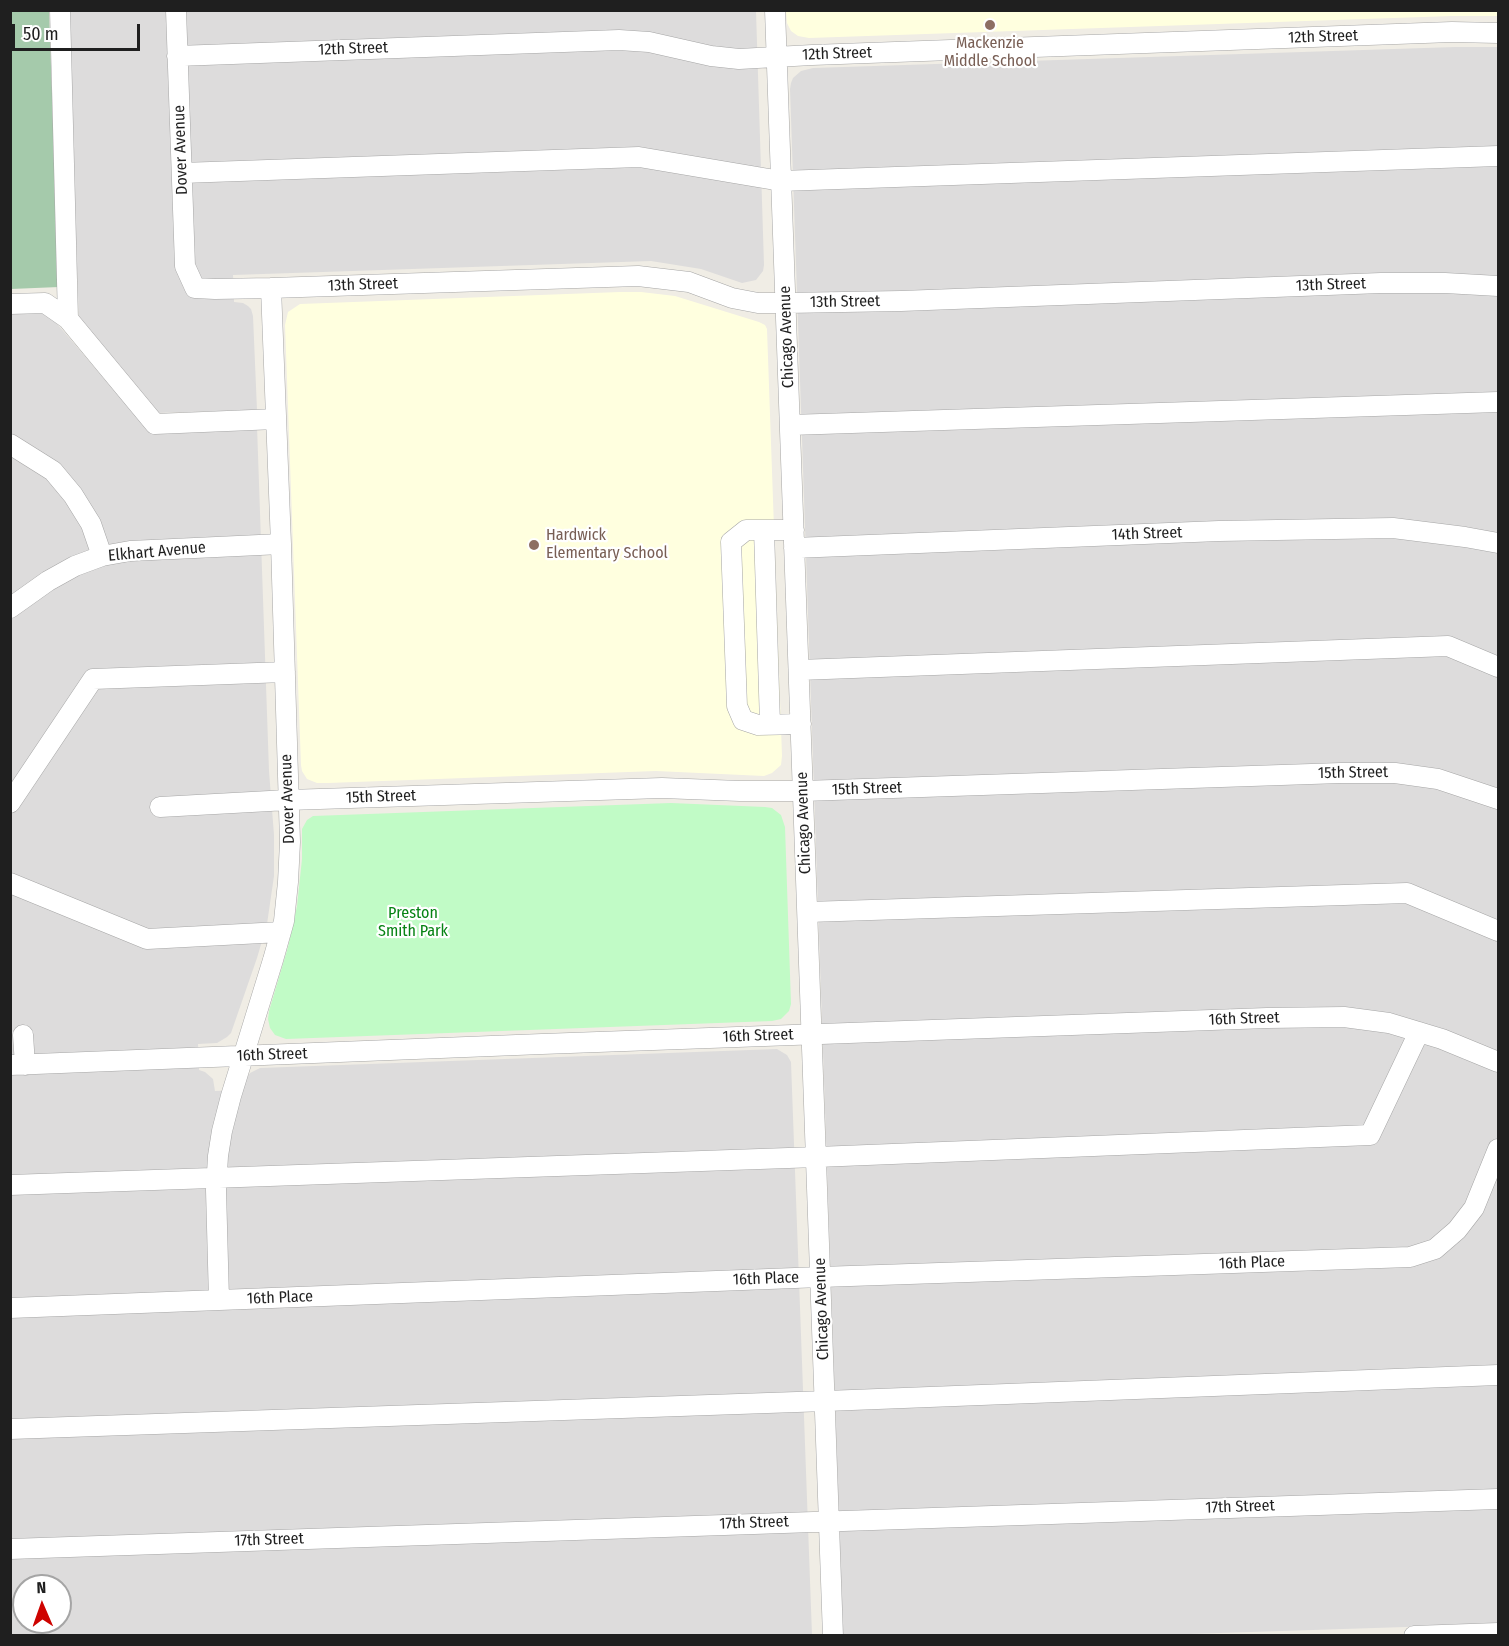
<!DOCTYPE html>
<html>
<head>
<meta charset="utf-8">
<style>
  body { margin:0 }
  #map { position:relative; width:1509px; height:1646px; overflow:hidden; background:#f0ede5; font-family:"Fira Sans Condensed",sans-serif }
  canvas { display:block }
  .frame { position:absolute; inset:0; border:12px solid #1f1f1f; pointer-events:none }
  .north { position:absolute; left:12px; top:1574px; width:60px; height:60px; box-sizing:border-box; background:#fff; border:2px solid #a5a5a5; border-radius:50%; rotate:358deg; font-size:16px; font-weight:700; line-height:24px; text-align:center; color:#1f1f1f }
  .north::after { content:''; display:block; margin:auto; width:21px; height:27px; background:#ce0300; clip-path:polygon(50% 0,100% 100%,50% 72%,0 100%) }
  .scale { position:absolute; left:12px; top:24px; width:128px; height:27px; box-sizing:border-box; border:3px solid #1f1f1f; border-top:0; padding-left:8px; font-size:18px; line-height:21px; white-space:nowrap; color:#1f1f1f; -webkit-text-stroke:4px #fff; paint-order:stroke }
</style>
</head>
<body>
<div id="map">
<canvas width="1509" height="1646"></canvas>
<div class="frame"></div>
<div class="north">N</div>
<div class="scale">50 m</div>
</div>
<script>
const c = document.querySelector('canvas').getContext('2d');
c.lineJoin = 'round';
function fillPath(path, color) {
  c.fillStyle = color;
  c.fill(path, 'evenodd');
}
function poly(rows) {
  const path = new Path2D();
  for (const r of rows) {
    path.moveTo(r[0], r[1]);
    for (let i = 2; i < r.length; i += 2) path.lineTo(r[i], r[i + 1]);
  }
  return path;
}
function strokePath(path, color, width, dash) {
  c.strokeStyle = color;
  c.lineWidth = width;
  c.lineCap = dash ? 'butt' : 'round';
  c.setLineDash(dash || []);
  c.stroke(path);
}
function drawText(font, color, halo, rows, align = 'center') {
  c.font = font + ' "Fira Sans Condensed",sans-serif';
  c.lineWidth = 4.5;
  c.setLineDash([]);
  c.textBaseline = 'middle';
  c.strokeStyle = halo;
  c.fillStyle = color;
  for (const [text, x, y, turn = 0] of rows) {
    c.save();
    c.translate(x, y);
    c.rotate((+turn || 0) * Math.PI / 180);
    c.textAlign = isNaN(turn) ? turn : align;
    if (halo) c.strokeText(text, 0, 0);
    c.fillText(text, 0, 0);
    c.restore();
  }
}
fillPath(poly([
  [67,11,756,11,764,265,763,271,756,280,742,283,701,269,651,261,233,275,234,302,243,303,248,306,251,309,253,316,257,410,155,413,79,321],
  [1455,47,1498,47,1498,1624,1158,1635,843,1635,790,89,791,83,793,78,801,71,813,68],
  [47,312,148,430,257,426,269,771,274,835,274,876,267,924,257,958,231,1033,227,1037,217,1043,198,1044,199,1070,205,1072,213,1079,215,1091,242,1090,247,1077,250,1073,260,1068,777,1049,787,1055,791,1062,812,1635,11,1635,10,313],
  [24,1586,60,1586,60,1622,24,1622]
]), '#dddcdc');
fillPath(poly([
  [1498,10,1498,16,1452,16,809,38,798,36,791,31,787,23,786,11],
  [620,292,641,292,675,296,759,322,765,325,767,329,782,756,781,765,772,773,764,776,656,771,328,783,317,783,307,779,302,771,301,765,285,325,288,312,300,304]
]), '#ffffdf');
fillPath(poly([
  [10,11,49,11,59,287,11,289]
]), '#a5caab');
fillPath(poly([
  [671,803,765,807,772,808,781,815,785,827,791,1004,789,1011,781,1019,772,1021,286,1039,275,1035,270,1028,268,1019,269,1011,288,947,297,906,302,859,302,829,307,820,313,816]
]), '#c1fbc6');
const minor = poly([
  [60,10,68,319],
  [176,10,185,266,195,288,215,289,271,288,638,276,689,282,732,298,758,303,786,303,901,301,1381,283,1445,283,1498,286],
  [775,10,833,1636],
  [177,56,619,40,649,42,711,56,739,59,812,55,1452,32,1498,33],
  [182,173,639,157,781,181,1498,156],
  [10,304,45,303,68,319,155,424,276,419],
  [790,425,1498,402],
  [10,444,53,471,73,495,91,524,102,556],
  [764,530,770,724],
  [794,530,746,530,731,542,737,706,743,720,758,725,801,724],
  [794,548,1219,531,1393,528,1465,537,1498,543],
  [10,608,48,581,75,566,102,556,130,551,281,544],
  [799,670,1448,646,1498,667],
  [10,803,93,679,285,672],
  [160,807,288,800,662,788,740,791,803,791,1341,773,1395,773,1438,779,1498,799],
  [10,883,147,939,281,932],
  [808,912,1407,893,1498,931],
  [23,1035,25,1065],
  [10,1065,542,1044,1267,1018,1344,1017,1389,1023,1442,1039,1498,1062],
  [10,1185,817,1157,1370,1135,1419,1032],
  [219,1300,216,1190,218,1156,222,1131,231,1096,273,960,284,921,288,882,290,842,281,544,271,288],
  [10,1308,821,1277,1410,1257,1435,1249,1457,1230,1474,1208,1498,1149],
  [10,1429,826,1401,1498,1375],
  [10,1549,1498,1499],
  [1414,1636,1498,1633]
]);
strokePath(minor, '#a6a6a6', 21);
strokePath(minor, '#fff', 20);
for (const [x, y, r, color] of [
  [990,25,6,"#8d6e63"],
  [534,545,6,"#8d6e63"]
]) {
  const dot = new Path2D();
  dot.arc(x, y, r, 0, 2 * Math.PI);
  c.fillStyle = color;
  c.fill(dot);
  strokePath(dot, '#fff', 2);
}
drawText('16px', '#1f1f1f', '#fff', [
  ["12th Street",1323,37,-2],
  ["12th Street",353,49,-2],
  ["12th Street",837,54,-2],
  ["Dover Avenue",181,150,-92],
  ["13th Street",363,285,-2],
  ["13th Street",1331,285,-2],
  ["13th Street",845,302,-1],
  ["Chicago Avenue",787,337,-92],
  ["14th Street",1147,534,-2],
  ["Elkhart Avenue",157,552,-5],
  ["15th Street",1353,773,-1],
  ["15th Street",867,789,-2],
  ["15th Street",381,797,-2],
  ["Dover Avenue",288,799,-92],
  ["Chicago Avenue",804,823,-92],
  ["16th Street",1244,1019,-2],
  ["16th Street",758,1036,-2],
  ["16th Street",272,1055,-2],
  ["16th Place",1252,1263,-2],
  ["16th Place",766,1279,-2],
  ["16th Place",280,1298,-2],
  ["Chicago Avenue",822,1309,-92],
  ["17th Street",1240,1507,-2],
  ["17th Street",754,1523,-2],
  ["17th Street",269,1540,-2]
]);
drawText('16px', '#785e54', '#fff', [
  ["Mackenzie",990,44],
  ["Middle School",990,62],
  ["Hardwick",546,536,"left"],
  ["Elementary School",546,554,"left"]
]);
drawText('16px', '#078314', '#fff', [
  ["Preston",413,914],
  ["Smith Park",413,932]
]);
</script>
</body>
</html>
